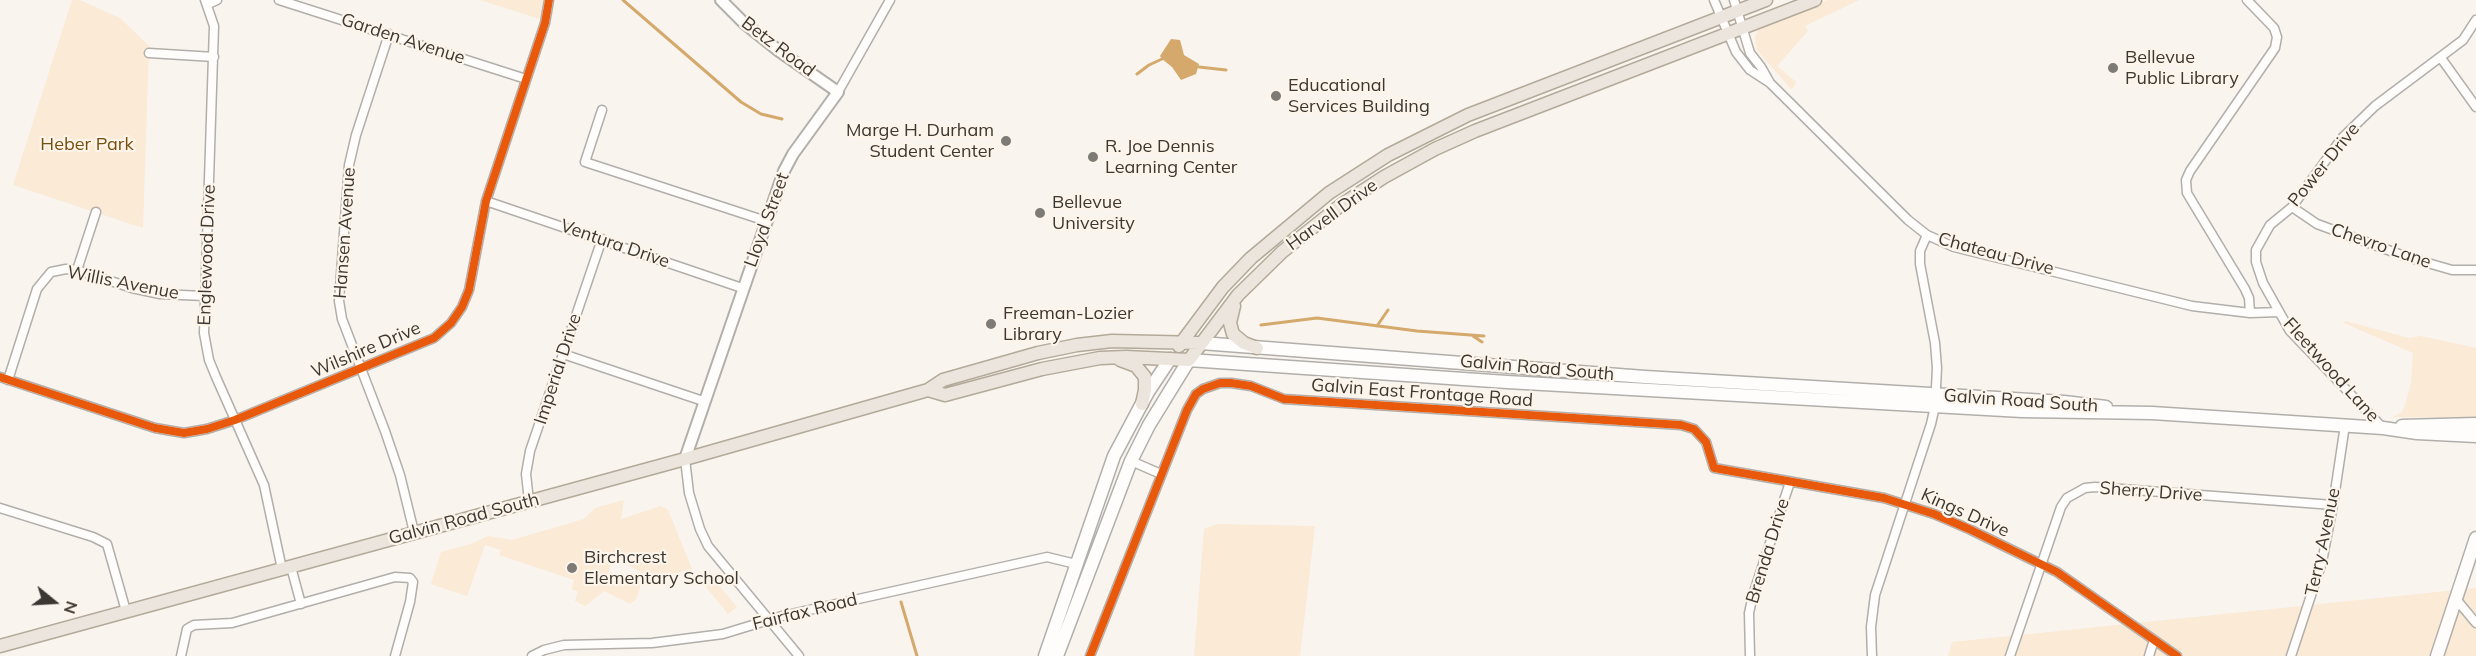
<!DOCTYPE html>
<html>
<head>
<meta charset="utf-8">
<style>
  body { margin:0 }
  #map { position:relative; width:2476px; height:656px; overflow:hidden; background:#f9f4ee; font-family:Mulish,sans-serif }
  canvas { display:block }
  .north { position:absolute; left:24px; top:572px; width:60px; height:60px; -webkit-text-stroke:4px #fdf4ea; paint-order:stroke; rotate:108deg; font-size:16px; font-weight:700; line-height:24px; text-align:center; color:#3b3834 }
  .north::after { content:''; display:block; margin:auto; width:21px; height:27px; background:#3b3834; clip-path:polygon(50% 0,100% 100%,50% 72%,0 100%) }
</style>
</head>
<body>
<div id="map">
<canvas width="2476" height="656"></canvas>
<div class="north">N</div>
</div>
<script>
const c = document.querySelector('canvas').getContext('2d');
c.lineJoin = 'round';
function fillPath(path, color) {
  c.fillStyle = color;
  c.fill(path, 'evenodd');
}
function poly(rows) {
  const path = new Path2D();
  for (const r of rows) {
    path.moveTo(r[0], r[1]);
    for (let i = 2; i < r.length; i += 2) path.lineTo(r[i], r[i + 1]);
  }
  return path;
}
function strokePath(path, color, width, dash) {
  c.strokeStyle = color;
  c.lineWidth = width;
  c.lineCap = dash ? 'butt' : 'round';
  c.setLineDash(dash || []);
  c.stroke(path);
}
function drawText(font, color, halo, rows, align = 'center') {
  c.font = font + ' Mulish,sans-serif';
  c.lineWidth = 4.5;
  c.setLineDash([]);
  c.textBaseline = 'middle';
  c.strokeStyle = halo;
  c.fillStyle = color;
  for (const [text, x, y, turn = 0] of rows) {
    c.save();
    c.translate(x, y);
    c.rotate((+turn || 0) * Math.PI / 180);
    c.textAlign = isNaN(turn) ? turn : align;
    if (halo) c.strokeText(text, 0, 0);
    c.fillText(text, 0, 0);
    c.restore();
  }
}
fillPath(poly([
  [72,0,80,0,120,18,149,46,143,228,13,185],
  [480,0,543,0,540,19],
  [1828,0,1859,0,1805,26,1808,31,1777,66,1796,82,1792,90,1757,50,1755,37,1759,28],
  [2345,321,2409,338,2421,336,2476,348,2476,418,2393,417,2402,412,2405,405,2411,382,2413,353,2344,323],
  [624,500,621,519,661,506,668,510,692,569,653,579,612,556,607,581,622,575,641,584,636,599,630,604,604,591,585,606,575,601,578,592,572,589,574,580,499,555,501,550,485,545,467,596,431,584,441,552,471,544,488,536,512,540,584,519,595,508],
  [1218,524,1315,526,1300,656,1194,656,1204,529],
  [710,575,737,607,728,614,702,582],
  [2476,588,2476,656,1948,656,1952,642]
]), '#faead6');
fillPath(poly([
  [1171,39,1180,40,1184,55,1199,64,1196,74,1181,80,1172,67,1162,59,1160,56]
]), '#d4a96b');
strokePath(poly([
  [623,0,741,102,761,114,782,119],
  [1199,67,1226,70],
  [1137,74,1149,65,1162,59],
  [1261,325,1317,318,1417,331,1484,336],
  [1377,326,1388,310],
  [1473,336,1482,342],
  [901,602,917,656]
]), '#d4a96b', 3);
const minor = poly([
  [205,0,214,26,204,333,209,360,216,377,264,485,282,569],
  [279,0,526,79],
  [1714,0,1736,52,1750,70,1770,83,1908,220,1927,235,1954,247,2192,306,2250,313,2279,312],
  [1734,0,1750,53,1761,67,1770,83],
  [2247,0,2274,28,2277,37,2275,48,2190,171,2186,180,2187,193,2245,289,2249,298,2250,313],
  [208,4,217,0],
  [389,34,356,135,349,165,339,301,342,319,385,431,400,475,414,532],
  [149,53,214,57],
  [2441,58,2476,107],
  [838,92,890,0],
  [602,110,585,162,766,221],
  [486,201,742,288],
  [2292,207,2317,224,2407,257,2452,270,2476,270],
  [77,270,96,212],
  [563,354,703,401],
  [0,377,155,428,184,433,207,429,235,420,434,338,451,323,462,307,469,290,486,201,545,23,549,0],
  [8,380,37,289,51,272,66,269,77,270,132,288,160,294,204,296],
  [2383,428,2290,331,2263,283,2256,262,2256,250,2270,225,2292,207,2342,138,2375,106,2463,40,2476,20],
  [685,459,689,493,700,529,708,546,799,656],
  [1131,461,1161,474],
  [529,501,526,474,530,451,602,239],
  [0,508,93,537,107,544,126,611],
  [291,567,301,604],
  [2456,599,2476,623],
  [181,656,187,629,194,625,232,623,395,577,410,578,413,582,410,602,395,656],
  [532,656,544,650,564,645,652,643,723,634,782,616,1047,557,1076,564],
  [1090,656,1187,410,1196,394,1203,389,1220,383,1231,383,1251,386,1284,399,1681,425,1694,429,1706,442,1714,468,1884,498,1934,514,1969,529,2057,572,2177,656],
  [1750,656,1749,613,1753,595,1790,482],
  [1872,656,1871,627,1875,595,1931,424,1935,406,1937,368,1935,343,1920,264,1920,251,1927,235],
  [2010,656,2061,507,2067,498,2085,488,2095,487,2333,505],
  [2149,656,2154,640],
  [2291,656,2322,562,2333,505,2345,425]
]);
const tertiary = poly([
  [685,459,784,171,793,154,838,92,779,51,744,23,721,0]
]);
const secondary = poly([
  [1201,343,1645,377,2064,402,2106,407],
  [2402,426,2476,424],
  [1045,656,1114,456,1148,392,1170,359],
  [1057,656,1131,461,1149,425,1189,360,1507,382,2022,411,2152,413,2383,428,2417,433,2476,436],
  [2437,656,2476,538]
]);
const primary = poly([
  [1234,306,1230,323,1233,334,1244,343,1257,348],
  [1179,346,1223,287,1251,258,1329,193,1388,155,1468,115,1766,0],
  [1120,360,1136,366,1145,377,1145,390,1142,404],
  [928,390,945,395,1042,369,1100,358,1126,357,1189,360,1238,295,1282,252,1341,205,1384,177,1435,149,1475,131,1815,0],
  [0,646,685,459,928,390,943,380,1038,353,1077,345,1112,341,1201,343]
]);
strokePath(minor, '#b2aeaa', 11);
strokePath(tertiary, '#b2aeaa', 14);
strokePath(secondary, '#b2aeaa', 15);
strokePath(primary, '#b3a999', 15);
strokePath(minor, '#fefdfc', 8);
strokePath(tertiary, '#fefdfc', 10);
strokePath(secondary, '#fefdfc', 12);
strokePath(primary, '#ebe5dd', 12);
strokePath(poly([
  [0,377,155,428,184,433,207,429,235,420,434,338,451,323,462,307,469,290,486,201,545,23,549,0],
  [1090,656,1187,410,1196,394,1203,389,1220,383,1231,383,1251,386,1284,399,1681,425,1694,429,1706,442,1714,468,1884,498,1934,514,1969,529,2057,572,2177,656]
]), '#e8590c', 8);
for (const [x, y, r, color] of [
  [2113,68,6,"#7e7a75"],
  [1276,96,6,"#7e7a75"],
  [1006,141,6,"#7e7a75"],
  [1093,157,6,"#7e7a75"],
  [1040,213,6,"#7e7a75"],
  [991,324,6,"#7e7a75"],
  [572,568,6,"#7e7a75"]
]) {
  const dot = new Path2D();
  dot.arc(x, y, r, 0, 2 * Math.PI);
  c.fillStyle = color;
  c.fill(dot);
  strokePath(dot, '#fdf4ea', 2);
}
drawText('18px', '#3b3834', '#fdf4ea', [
  ["Garden Avenue",403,39,18],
  ["Betz Road",778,47,37],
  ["Power Drive",2324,165,-51],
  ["Harvell Drive",1332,215,-36],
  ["Lloyd Street",767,220,-70],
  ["Hansen Avenue",345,233,-86],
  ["Ventura Drive",615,244,19],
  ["Chevro Lane",2381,246,19],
  ["Chateau Drive",1996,254,15],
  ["Englewood Drive",207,255,-88],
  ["Willis Avenue",123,283,11],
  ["Wilshire Drive",366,350,-23],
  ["Galvin Road South",1537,368,5],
  ["Imperial Drive",558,369,-72],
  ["Fleetwood Lane",2331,370,48],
  ["Galvin East Frontage Road",1422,393,4],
  ["Galvin Road South",2021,401,4],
  ["Sherry Drive",2151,492,4],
  ["Kings Drive",1965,513,24],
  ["Galvin Road South",464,519,-15],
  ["Terry Avenue",2323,542,-78],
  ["Brenda Drive",1768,551,-73],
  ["Fairfax Road",805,612,-14]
]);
drawText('18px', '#3b3834', '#fdf4ea', [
  ["Bellevue",2125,58],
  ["Public Library",2125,79],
  ["Educational",1288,86],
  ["Services Building",1288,107],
  ["Marge H. Durham",994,131,"right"],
  ["Student Center",994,152,"right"],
  ["R. Joe Dennis",1105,147],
  ["Learning Center",1105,168],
  ["Bellevue",1052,203],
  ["University",1052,224],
  ["Freeman-Lozier",1003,314],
  ["Library",1003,335],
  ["Birchcrest",584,558],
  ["Elementary School",584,579]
], 'left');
drawText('18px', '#764e0d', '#fdf4ea', [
  ["Heber Park",87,145]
]);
</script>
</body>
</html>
